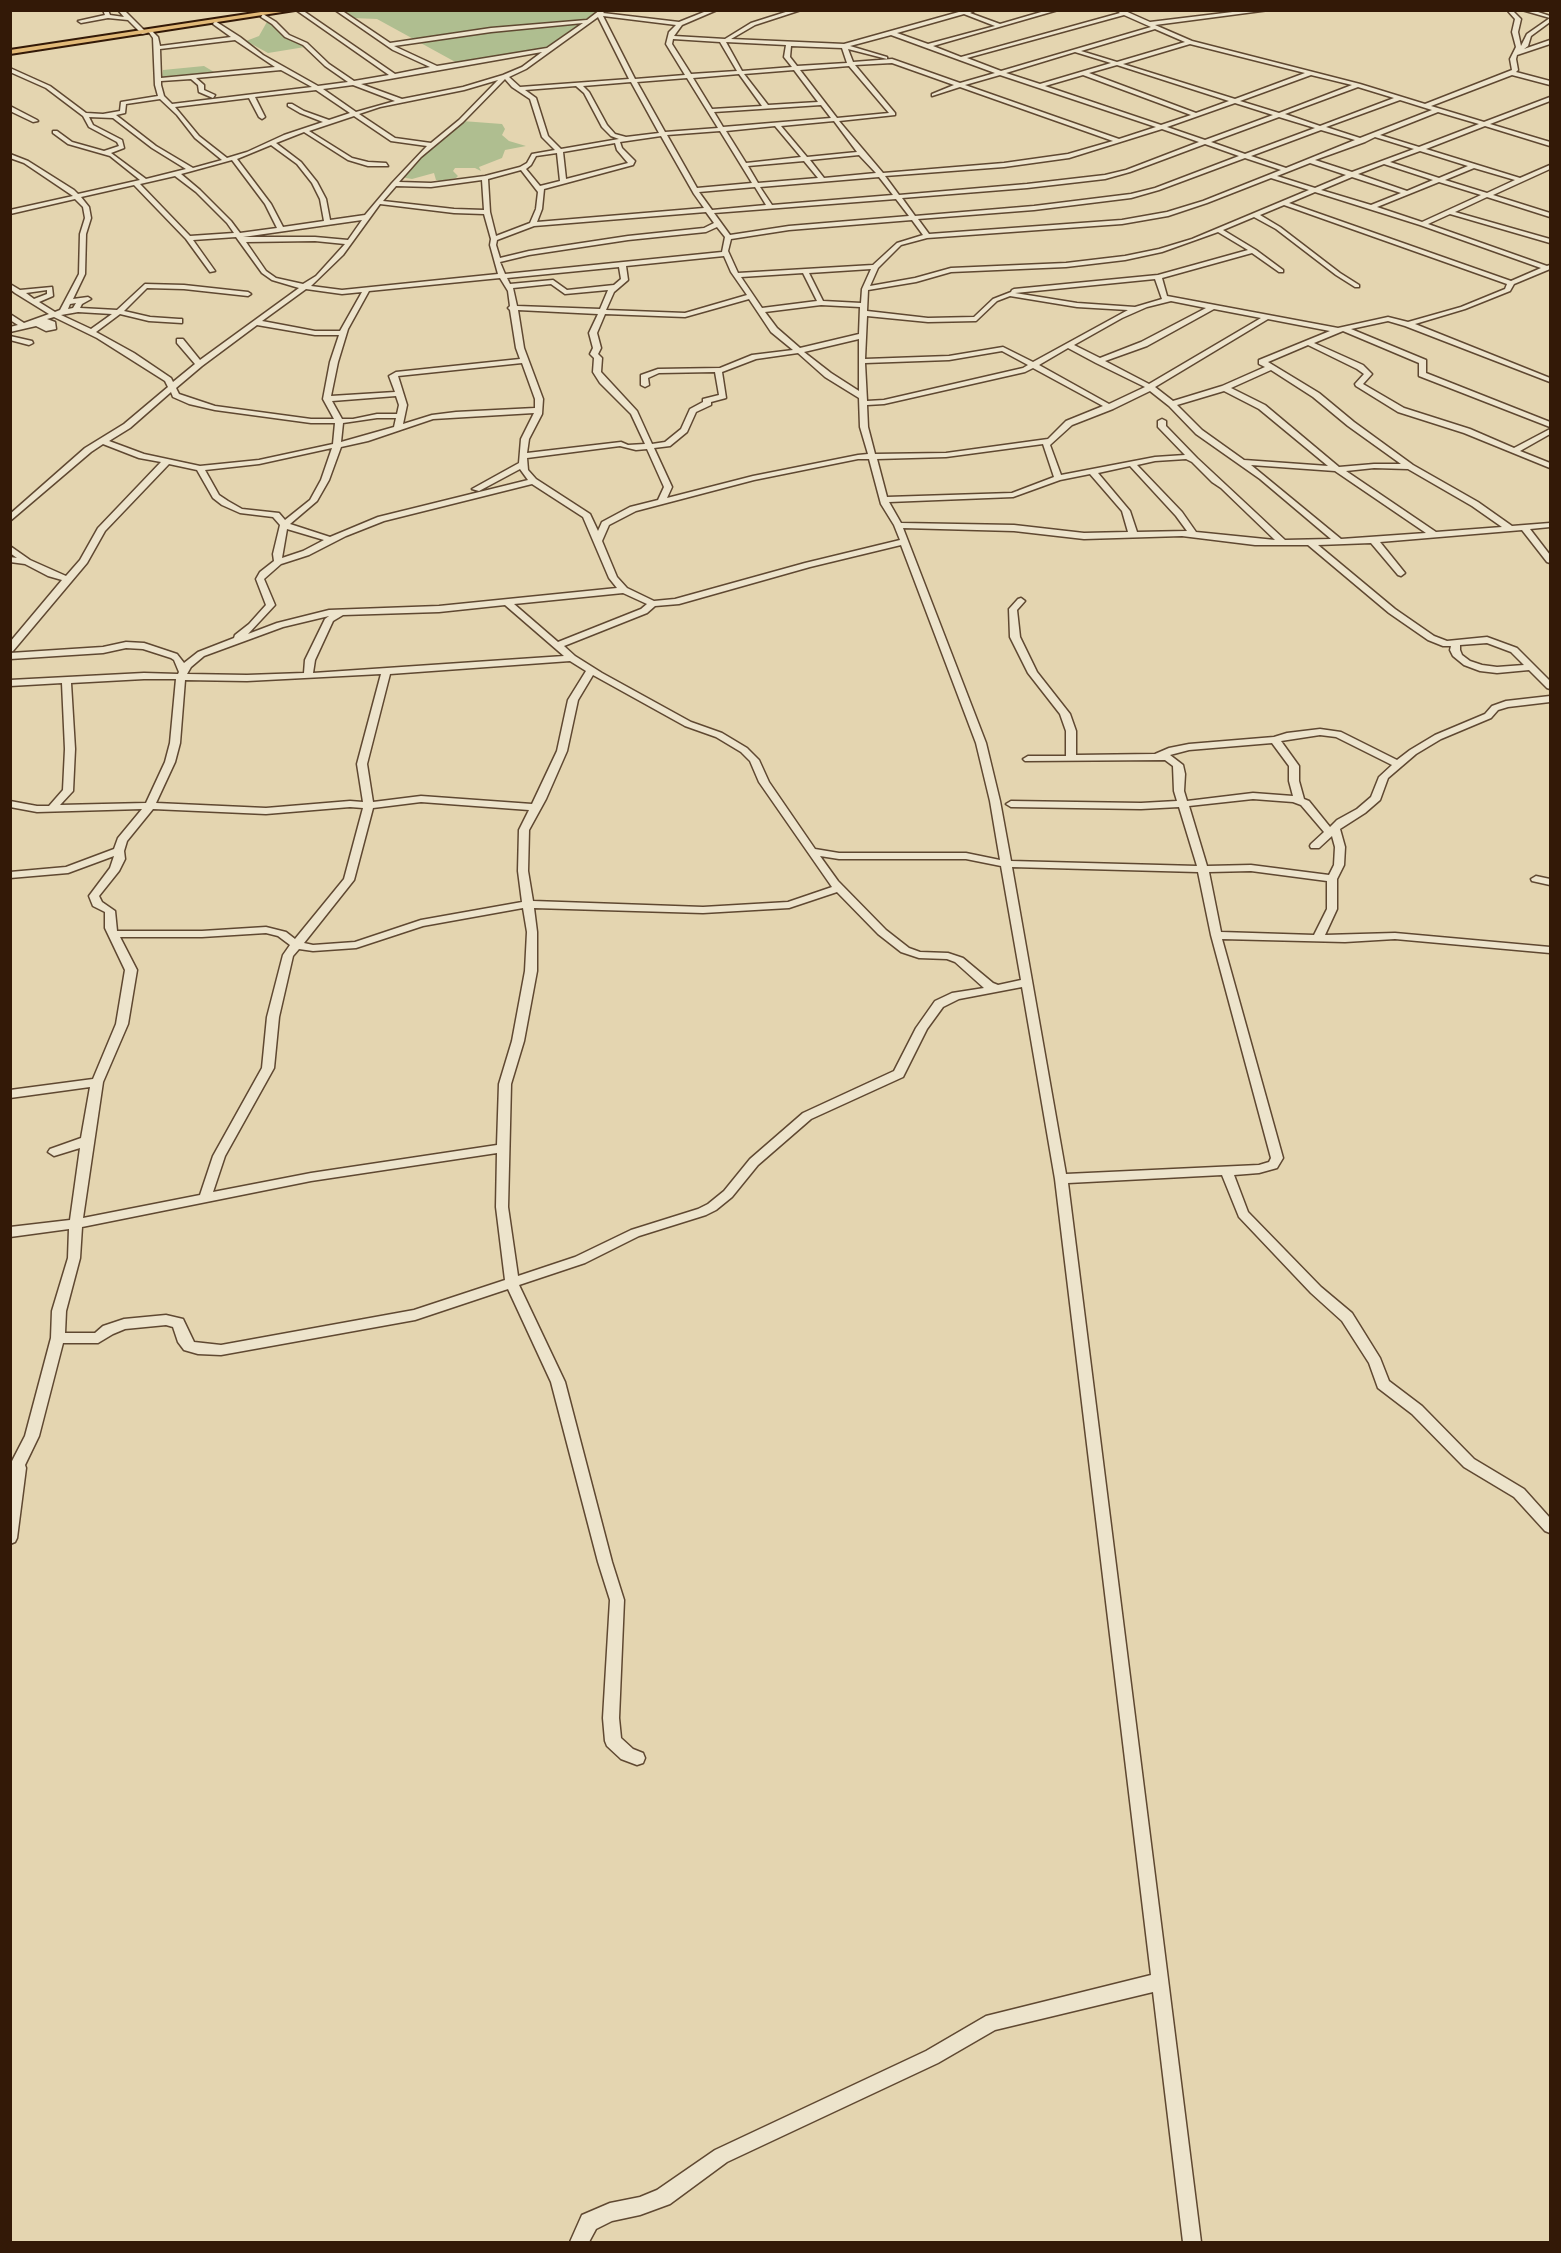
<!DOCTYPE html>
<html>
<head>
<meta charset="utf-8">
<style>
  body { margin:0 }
  #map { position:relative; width:1561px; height:2253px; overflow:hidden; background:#e4d5b0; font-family:"Libre Bodoni",serif }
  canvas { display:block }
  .frame { position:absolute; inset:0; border:12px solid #331907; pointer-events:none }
</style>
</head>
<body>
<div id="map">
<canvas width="1561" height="2253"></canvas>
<div class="frame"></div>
</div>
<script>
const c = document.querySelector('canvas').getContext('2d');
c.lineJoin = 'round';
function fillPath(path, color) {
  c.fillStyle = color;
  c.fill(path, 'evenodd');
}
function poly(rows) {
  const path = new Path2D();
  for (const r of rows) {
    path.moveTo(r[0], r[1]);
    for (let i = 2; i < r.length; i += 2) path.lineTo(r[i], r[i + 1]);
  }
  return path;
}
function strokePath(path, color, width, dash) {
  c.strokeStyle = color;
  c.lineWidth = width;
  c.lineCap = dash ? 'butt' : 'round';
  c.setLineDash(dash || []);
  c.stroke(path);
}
fillPath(poly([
  [340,11,603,11,546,50,459,64,377,19,352,18],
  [268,20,284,37,305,47,268,53,246,41,259,36],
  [204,66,214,72,162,78,163,70],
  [462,121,502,124,505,129,502,135,509,141,526,146,505,150,502,158,479,167,481,171,475,168,455,168,453,171,458,176,456,178,440,181,436,180,434,173,412,179,400,177,419,155]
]), '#afbe90');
const minor = poly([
  [103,10,108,10,110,15,124,17,118,10,124,10,147,33,142,34,128,20,108,18,81,23,78,21,105,15,103,10],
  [296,10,302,10,395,74,430,67,393,50,335,10,341,10,390,43,491,28,587,20,600,10,606,10,603,13,679,22,709,10,717,10,682,25,674,36,725,39,751,23,792,10,801,10,755,25,731,39,844,44,966,10,976,10,970,13,1000,24,1048,10,1058,10,933,46,961,57,1120,13,1116,10,1123,10,1150,22,1249,10,1269,10,1155,25,1192,41,1360,84,1425,104,1512,70,1510,59,1516,47,1512,32,1515,19,1507,10,1512,10,1521,19,1518,32,1521,46,1527,34,1550,18,1522,10,1532,10,1550,16,1550,22,1531,36,1528,46,1524,49,1550,40,1550,44,1517,55,1516,59,1518,70,1516,72,1550,81,1550,85,1512,75,1431,106,1484,122,1550,97,1550,101,1490,124,1550,142,1550,146,1485,126,1426,149,1520,178,1550,165,1550,169,1493,195,1550,213,1550,217,1487,197,1455,212,1550,239,1550,243,1450,214,1428,224,1547,266,1550,265,1550,269,1514,284,1510,291,1465,309,1415,324,1550,378,1550,382,1405,326,1388,321,1351,329,1426,360,1426,373,1550,422,1550,427,1419,376,1419,363,1343,331,1314,343,1363,365,1372,374,1363,384,1404,408,1470,429,1514,448,1550,429,1550,434,1520,451,1550,463,1550,468,1464,433,1398,412,1356,386,1355,384,1364,374,1357,369,1308,345,1268,362,1319,393,1354,422,1413,465,1478,502,1512,526,1550,523,1550,527,1530,529,1550,555,1550,563,1547,562,1522,530,1380,542,1405,573,1401,576,1398,575,1371,543,1318,545,1395,609,1434,636,1447,641,1487,637,1517,648,1550,681,1550,689,1547,688,1529,670,1497,673,1480,671,1464,665,1453,656,1450,650,1451,646,1443,646,1428,640,1389,613,1308,545,1255,545,1182,536,1084,539,1014,531,903,528,986,743,1000,801,1011,861,1197,866,1179,807,1141,809,1011,807,1006,804,1011,801,1141,803,1177,801,1174,791,1173,766,1165,760,1025,761,1023,759,1028,756,1066,756,1066,731,1060,714,1028,673,1010,637,1009,609,1018,599,1021,598,1025,601,1017,610,1020,637,1037,672,1070,714,1076,731,1076,755,1155,754,1169,748,1189,744,1274,737,1287,733,1320,729,1341,732,1397,760,1410,750,1435,735,1485,714,1492,706,1506,701,1550,696,1550,702,1508,707,1498,710,1491,718,1441,739,1416,754,1388,778,1380,800,1365,813,1340,829,1345,847,1344,865,1337,879,1337,909,1325,935,1395,933,1550,947,1550,953,1395,939,1345,942,1222,939,1283,1158,1277,1168,1259,1173,1234,1175,1248,1212,1321,1287,1352,1313,1380,1358,1389,1381,1422,1406,1474,1459,1524,1489,1550,1518,1550,1533,1545,1531,1514,1497,1464,1467,1412,1414,1378,1388,1369,1363,1342,1321,1311,1293,1239,1217,1222,1175,1068,1183,1201,2242,1183,2242,1153,1992,995,2030,938,2063,727,2162,670,2204,640,2215,612,2221,596,2229,589,2242,570,2242,582,2215,610,2203,640,2197,657,2190,715,2150,926,2051,986,2016,1151,1975,1055,1179,1022,987,959,999,943,1007,927,1029,903,1077,811,1119,758,1165,732,1197,716,1210,706,1215,639,1236,585,1263,519,1285,565,1382,612,1562,624,1600,619,1718,621,1738,633,1749,643,1753,645,1758,643,1763,637,1765,621,1759,607,1746,605,1741,603,1718,610,1600,598,1562,551,1382,508,1289,415,1320,221,1355,198,1354,184,1350,178,1342,173,1327,166,1325,125,1329,113,1334,98,1343,63,1343,39,1436,25,1465,26,1468,17,1538,15,1542,10,1544,10,1465,25,1436,51,1338,52,1311,68,1258,69,1229,10,1237,10,1227,70,1220,80,1148,54,1156,48,1152,50,1149,81,1138,90,1087,10,1098,10,1090,93,1079,116,1024,125,970,105,928,105,912,93,906,89,896,110,868,114,856,68,873,10,878,10,872,66,867,114,849,118,838,142,809,37,812,10,807,10,801,37,806,49,806,63,790,65,749,62,683,10,686,10,680,144,673,178,674,179,672,174,660,171,658,143,649,126,648,103,653,10,659,10,653,103,647,126,642,144,643,177,654,184,663,198,652,234,638,235,635,249,624,266,605,256,579,260,572,274,561,273,554,280,525,273,517,240,513,222,505,213,498,197,470,169,464,105,531,87,563,13,651,10,652,10,642,62,580,48,576,25,564,10,562,10,557,17,558,10,553,10,546,30,560,66,576,80,560,98,528,161,462,139,458,103,444,91,452,10,521,10,514,85,448,124,424,168,387,165,381,97,338,54,317,47,319,55,322,56,329,46,331,36,326,10,332,10,327,18,325,10,320,10,314,24,323,49,314,15,293,10,289,10,284,20,290,52,287,53,296,39,302,55,312,60,310,79,274,80,234,85,218,83,207,75,199,10,214,10,210,73,196,24,163,10,158,10,154,28,161,74,190,78,194,140,180,110,156,68,144,53,133,53,131,57,131,72,142,104,151,119,146,117,142,89,127,83,116,46,88,10,72,10,68,50,86,86,113,103,114,120,111,121,102,158,96,155,85,153,38,148,31,152,31,158,37,160,46,231,37,213,24,215,21,240,37,263,55,318,86,348,82,325,66,303,45,285,37,272,24,261,17,263,14,276,22,289,35,307,43,329,64,354,81,389,75,296,10],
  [964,14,995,26,928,44,897,33,964,14],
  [1124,15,1151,27,1001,71,967,58,1124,15],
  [603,16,676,25,669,32,666,44,685,75,635,79,603,16],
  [598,17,629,79,520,87,509,77,526,69,598,17],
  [583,23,547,48,437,66,394,46,491,32,583,23],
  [1155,29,1185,42,1117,62,1081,51,1155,29],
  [891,35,995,73,960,83,892,59,853,62,848,49,887,59,887,57,850,46,891,35],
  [673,39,720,42,737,71,691,74,672,44,673,39],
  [235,40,275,67,161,78,160,49,235,40],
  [726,42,786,45,784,57,792,67,742,71,726,42],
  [1190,44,1305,73,1235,99,1123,64,1190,44],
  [791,46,842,48,847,63,797,66,790,57,791,46],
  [542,52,522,67,503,75,463,87,402,99,361,84,542,52],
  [1075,52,1111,63,1040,84,1006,73,1075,52],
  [892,63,954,85,932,94,932,96,960,87,1113,141,1068,154,1004,163,883,173,839,121,895,115,895,113,855,65,892,63],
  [1117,65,1229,101,1196,113,1089,73,1117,65],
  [849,66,889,113,837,118,800,70,849,66],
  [281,70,312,87,172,104,164,96,161,85,161,81,191,79,198,85,199,92,213,98,215,95,204,90,204,85,196,78,281,70],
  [794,70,818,102,768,105,744,74,794,70],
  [739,74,762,106,712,109,693,78,739,74],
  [1000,75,1156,127,1119,139,965,85,1000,75],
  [1083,75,1191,115,1161,125,1045,86,1083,75],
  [1311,75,1352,85,1279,113,1240,101,1311,75],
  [687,78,718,128,665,132,637,82,687,78],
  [505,79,512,87,530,99,542,137,555,150,532,154,527,163,520,167,485,176,431,183,399,182,421,157,463,122,505,79],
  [498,80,459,120,431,143,395,138,359,114,380,107,464,90,498,80],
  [631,82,659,133,626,137,615,134,607,125,589,92,583,86,631,82],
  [353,85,395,101,356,112,323,89,353,85],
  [576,86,584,93,602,127,611,136,619,139,561,149,548,136,536,98,525,90,576,86],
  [1358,87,1394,98,1320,126,1285,114,1358,87],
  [316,90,350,113,329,120,304,111,292,104,288,104,288,106,300,113,323,122,284,135,247,152,227,158,199,136,175,107,249,98,259,117,262,119,265,117,255,97,316,90],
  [160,99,177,115,195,138,222,160,193,168,156,146,116,115,125,113,126,104,160,99],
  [1400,100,1432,110,1360,138,1326,127,1400,100],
  [1235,103,1273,115,1205,140,1167,127,1235,103],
  [821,105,831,118,723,127,714,112,821,105],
  [1438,112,1479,124,1419,147,1380,135,1438,112],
  [354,116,391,141,427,146,392,183,365,215,330,220,326,199,317,182,301,162,276,143,304,132,348,160,368,166,388,166,386,163,368,162,352,158,309,131,354,116],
  [89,117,113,118,152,148,186,169,146,179,111,153,124,148,122,140,93,125,89,117],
  [1279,117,1315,128,1245,154,1211,142,1279,117],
  [834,121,857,152,807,157,781,126,834,121],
  [775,126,801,157,746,163,726,131,775,126],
  [1162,129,1199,142,1126,170,1105,175,1027,184,899,195,885,176,1004,167,1069,158,1162,129],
  [1321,130,1355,140,1286,168,1251,156,1321,130],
  [720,131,752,183,697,188,667,135,720,131],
  [661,136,694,194,704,208,537,222,542,209,544,189,633,165,635,161,622,148,620,142,661,136],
  [1375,137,1414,149,1352,172,1315,160,1365,142,1375,137],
  [615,143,617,150,628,163,566,179,563,152,615,143],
  [1205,144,1239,156,1155,188,1131,194,1034,206,915,216,902,198,1027,188,1105,179,1130,172,1205,144],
  [271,145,297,164,312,183,320,199,324,221,283,227,271,204,237,159,271,145],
  [1420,151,1468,166,1439,178,1390,162,1420,151],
  [557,153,560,181,540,186,526,169,531,165,536,156,557,153],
  [859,155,876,173,824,178,810,160,859,155],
  [1245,158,1281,170,1203,201,1167,212,1122,220,929,234,918,219,1034,210,1131,198,1159,190,1245,158],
  [232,160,265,204,277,228,240,233,231,221,200,190,181,174,232,160],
  [804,161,818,178,758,183,748,166,804,161],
  [1310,163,1346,175,1315,188,1277,176,1310,163],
  [1384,164,1433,180,1407,191,1358,174,1384,164],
  [1474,168,1515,180,1487,193,1445,180,1474,168],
  [521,170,538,192,536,209,530,223,496,236,490,212,488,179,521,170],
  [175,176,196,192,227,223,234,233,190,236,140,184,175,176],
  [879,177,893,195,772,205,760,187,879,177],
  [1352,177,1401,193,1371,205,1321,190,1352,177],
  [1271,178,1309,190,1192,239,1159,249,1125,256,1066,263,951,268,915,278,870,286,878,268,901,245,927,238,1122,224,1168,216,1207,203,1271,178],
  [482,180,484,210,454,209,383,201,396,186,431,187,482,180],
  [1439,182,1481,195,1422,222,1377,207,1439,182],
  [134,185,186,239,210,272,215,271,193,240,236,237,262,273,272,280,299,288,200,360,183,339,177,339,177,343,195,364,173,382,171,378,134,353,96,332,120,314,149,321,182,323,182,319,179,319,150,317,124,311,147,288,184,289,248,296,251,294,248,292,184,285,145,284,117,310,80,308,82,304,91,299,88,297,73,299,85,274,86,234,91,218,89,207,81,197,134,185],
  [755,187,766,205,712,210,699,192,755,187],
  [1315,192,1420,225,1541,268,1511,281,1289,203,1315,192],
  [896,199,909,216,789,226,730,235,714,213,896,199],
  [380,204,454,213,484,214,491,239,490,245,498,274,342,290,311,286,343,255,380,204],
  [1284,205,1507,284,1505,289,1461,307,1408,322,1388,317,1338,328,1167,296,1162,278,1252,253,1279,272,1283,272,1283,270,1256,250,1223,230,1254,217,1276,229,1336,275,1355,287,1359,287,1359,285,1340,273,1280,227,1260,215,1284,205],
  [706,212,714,223,704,228,628,236,529,251,500,258,496,245,497,240,534,226,706,212],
  [362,220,348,240,315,237,243,237,362,220],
  [912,220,923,235,897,243,873,265,738,273,728,251,731,239,789,230,912,220],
  [717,227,725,237,722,252,505,274,500,262,529,255,628,240,706,232,717,227],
  [1218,232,1248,250,1158,275,1014,289,1012,290,1011,292,993,299,974,317,928,318,867,311,868,290,916,282,951,272,1066,267,1125,260,1162,252,1218,232],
  [315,241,345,244,316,276,303,284,276,278,266,271,246,242,315,241],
  [724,256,731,272,747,295,685,313,606,310,614,292,628,280,626,266,724,256],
  [619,267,621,279,614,285,567,290,553,280,510,284,507,278,619,267],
  [871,269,862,289,861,303,823,301,809,273,871,269],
  [803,273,817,301,762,308,741,277,803,273],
  [500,278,508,291,510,306,508,308,510,310,516,348,520,359,396,372,389,376,395,392,331,396,338,362,348,329,369,291,500,278],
  [1155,279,1162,299,1135,307,1077,303,1015,293,1155,279],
  [551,284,565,294,608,290,600,309,517,306,513,288,551,284],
  [306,289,342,294,362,292,340,331,315,331,262,321,306,289],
  [47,290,47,294,34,299,26,293,47,290],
  [1010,296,1077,307,1128,310,1033,362,1003,347,949,356,865,359,867,316,928,322,976,321,997,301,1010,296],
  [749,299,771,332,793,350,752,355,720,368,658,369,641,375,641,385,645,387,649,385,648,378,659,373,715,372,719,395,703,399,703,402,690,409,681,429,665,442,652,444,637,411,601,372,602,358,598,354,601,348,597,333,605,314,685,317,749,299],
  [1171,301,1206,308,1141,342,1100,358,1074,345,1122,318,1147,307,1171,301],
  [76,303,73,308,68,309,70,304,76,303],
  [821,305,860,307,859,334,800,348,777,328,765,312,821,305],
  [1214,309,1261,318,1149,384,1105,361,1147,346,1214,309],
  [518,310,598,314,589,333,593,348,590,354,594,358,593,372,600,383,631,414,645,444,628,445,621,442,527,453,529,439,542,414,543,399,524,348,518,310],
  [78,312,112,314,91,329,61,315,78,312],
  [1268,319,1330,331,1259,360,1259,364,1265,367,1222,386,1173,401,1155,387,1268,319],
  [257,325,315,335,339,335,330,362,323,399,334,419,311,419,215,406,179,394,176,388,202,366,257,325],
  [859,339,859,391,831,373,804,352,859,339],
  [1068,348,1096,363,1145,387,1109,404,1039,365,1068,348],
  [1002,351,1028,365,1023,368,884,400,867,401,865,363,949,360,1002,351],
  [798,353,825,377,859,398,860,427,868,454,858,455,753,476,667,498,672,487,654,448,670,446,687,432,696,412,711,405,711,402,726,398,722,372,756,359,798,353],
  [522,363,535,399,535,408,456,412,432,415,403,424,407,405,398,376,522,363],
  [1033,368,1103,406,1066,421,1048,439,946,453,875,454,868,427,867,405,884,404,1025,372,1033,368],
  [1271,370,1313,397,1348,426,1401,464,1374,464,1339,467,1265,405,1231,388,1271,370],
  [1150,391,1169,406,1196,434,1260,479,1331,539,1285,540,1197,458,1166,426,1166,421,1162,419,1158,421,1158,427,1185,455,1155,457,1061,475,1050,445,1072,425,1113,409,1150,391],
  [1224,391,1259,409,1328,466,1244,460,1202,430,1177,405,1224,391],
  [171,392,173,397,189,404,215,410,311,423,335,423,333,444,259,460,200,466,144,454,109,441,130,428,171,392],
  [396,396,399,405,397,414,377,414,353,419,342,419,332,401,396,396],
  [534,413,521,439,519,463,472,489,479,491,520,469,528,480,378,517,330,537,290,524,317,501,329,480,341,447,368,441,433,419,534,413],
  [377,418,396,418,394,427,341,442,343,423,377,418],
  [1043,444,1054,477,1012,493,887,497,877,459,946,457,1043,444],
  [620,446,636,450,647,449,664,487,658,500,630,507,602,522,598,531,590,514,536,479,528,470,527,458,620,446],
  [332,448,321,480,310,500,285,520,279,513,242,509,228,501,219,495,205,470,259,464,332,448],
  [858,459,869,459,881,504,894,525,900,540,805,563,675,599,654,601,627,588,617,577,602,541,609,525,636,511,754,480,858,459],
  [1186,459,1192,462,1212,482,1221,488,1275,540,1196,532,1182,512,1137,465,1155,461,1186,459],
  [1251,465,1335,471,1426,533,1341,539,1251,465],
  [1130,466,1176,516,1187,531,1137,532,1130,511,1098,473,1130,466],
  [1374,468,1408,469,1472,506,1502,527,1436,532,1346,471,1374,468],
  [1090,474,1122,511,1128,532,1084,533,1014,525,901,523,889,502,1013,497,1060,480,1090,474],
  [532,484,583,517,609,578,617,588,439,606,329,610,277,623,248,634,275,605,264,579,281,564,309,555,346,536,384,521,532,484],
  [287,529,324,540,303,551,282,558,287,529],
  [901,545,976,743,990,801,1000,860,966,853,839,853,815,849,769,782,759,760,747,748,722,733,691,722,602,673,575,656,564,646,647,613,655,606,679,604,810,567,901,545],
  [623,593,647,604,641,609,558,642,514,604,623,593],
  [505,605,564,656,313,673,315,660,333,621,343,615,439,612,505,605],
  [329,616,325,619,305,660,304,673,247,675,187,674,191,667,204,656,283,627,329,616],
  [1487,643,1511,652,1524,665,1497,667,1482,665,1470,661,1462,655,1460,650,1460,645,1487,643],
  [570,661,586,671,568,700,557,751,532,804,421,796,373,802,367,764,390,674,570,661],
  [381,674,357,764,363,802,350,801,266,808,156,803,175,762,180,743,185,680,247,681,381,674],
  [593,675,685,726,716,737,741,752,750,761,759,782,832,887,788,902,703,907,533,901,528,871,529,830,546,799,567,751,578,700,593,675],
  [144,679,176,679,170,743,165,762,146,803,60,805,73,791,75,749,71,683,144,679],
  [1320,735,1336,737,1392,765,1379,777,1371,797,1357,809,1337,820,1330,827,1309,801,1304,799,1299,781,1299,766,1281,741,1320,735],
  [1272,743,1289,766,1289,781,1293,796,1253,793,1187,801,1184,791,1185,774,1183,765,1170,755,1189,750,1272,743],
  [1253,799,1293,802,1301,805,1324,832,1311,844,1310,846,1311,848,1319,848,1332,836,1335,847,1334,865,1329,875,1251,865,1207,866,1189,806,1253,799],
  [421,802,529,810,519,830,518,871,522,902,421,920,355,942,313,945,304,943,354,880,373,808,421,802],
  [350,807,363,808,344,879,295,939,286,932,266,927,202,931,117,931,115,911,102,902,99,896,119,871,125,859,124,851,127,841,153,809,266,814,350,807],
  [820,856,839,859,966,859,1001,866,1021,980,998,985,993,983,963,958,948,953,920,952,909,948,886,930,838,881,820,856],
  [1012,867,1198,872,1211,935,1271,1158,1269,1162,1259,1165,1066,1174,1012,867],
  [1251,871,1327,881,1327,909,1314,935,1221,932,1209,872,1251,871],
  [837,892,878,934,901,952,919,958,947,959,955,962,984,988,952,993,935,1001,916,1028,894,1071,803,1113,750,1159,724,1191,708,1204,698,1209,631,1230,575,1257,518,1276,508,1207,511,1084,524,1041,537,971,537,932,534,908,703,913,789,908,837,892],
  [523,908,527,932,525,971,512,1041,499,1084,497,1145,311,1173,213,1192,225,1156,274,1068,279,1017,293,956,299,949,313,951,356,948,423,926,523,908],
  [266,933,278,936,290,945,283,955,267,1017,262,1068,213,1156,200,1195,83,1218,103,1082,128,1024,137,970,120,937,202,937,266,933],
  [497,1153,496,1207,505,1280,414,1310,221,1345,194,1342,183,1319,166,1315,124,1319,103,1326,95,1333,65,1333,66,1311,80,1258,82,1227,311,1181,497,1153],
  [10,106,37,120,38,121,33,122,10,111,10,106],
  [10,336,32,341,33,343,29,345,10,340,10,336],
  [1536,876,1550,879,1550,885,1532,881,1531,879,1536,876]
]);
const highway = poly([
  [274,10,295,10,10,54,10,50,274,10]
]);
strokePath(minor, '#5f4831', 3);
strokePath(highway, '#331907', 4);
fillPath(minor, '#ede4cc');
fillPath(highway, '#e2ba78');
</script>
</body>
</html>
